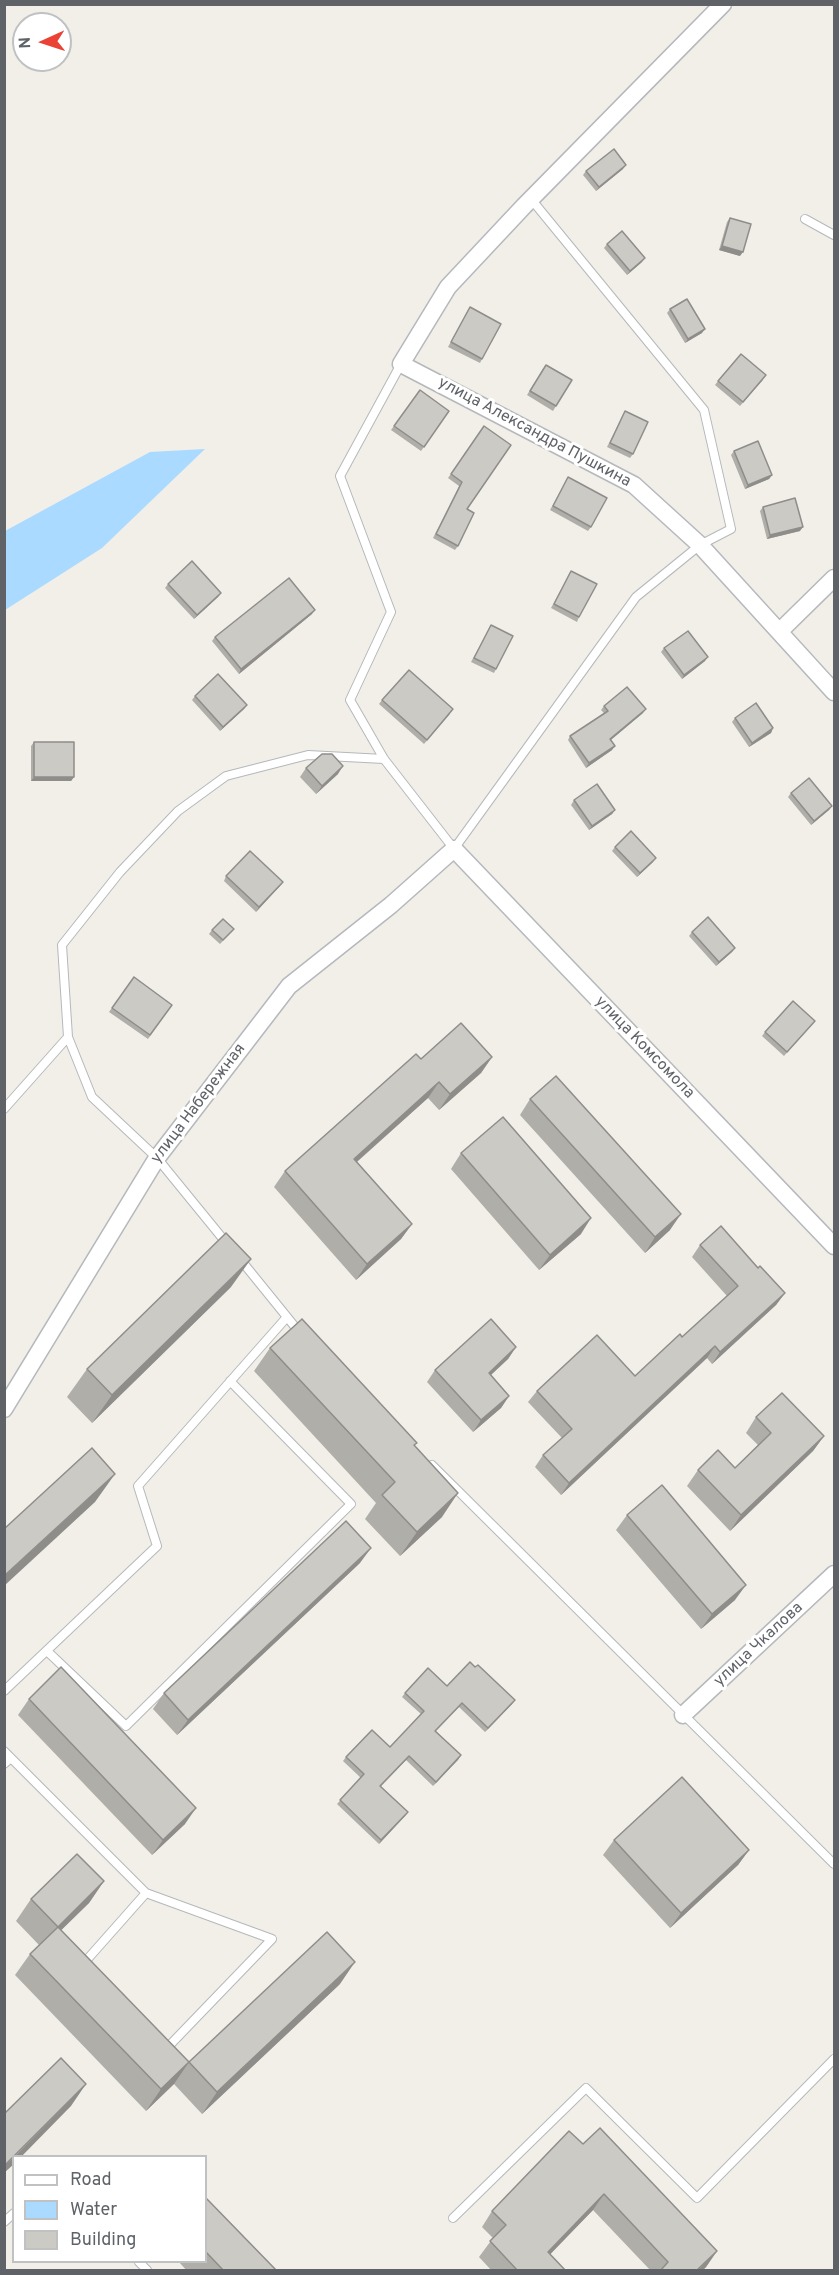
<!DOCTYPE html>
<html>
<head>
<meta charset="utf-8">
<style>
  body { margin:0 }
  #map { position:relative; width:839px; height:2275px; overflow:hidden; background:#f1efe8; font-family:Overpass,sans-serif }
  canvas { display:block }
  .frame { position:absolute; inset:0; border:6px solid #5f6368; pointer-events:none }
  .legend { position:absolute; left:12px; top:2155px; width:195px; height:108px; box-sizing:border-box; background:#fff; border:2px solid #bfc1c3; margin:0; padding:8px 10px; list-style:none; font-size:18px; color:#5f6368 }
  .legend li { display:flex; align-items:center; gap:12px; height:30px }
  .legend b { width:30px; border:2px solid #bfc1c3 }
  .north { position:absolute; left:12px; top:12px; width:60px; height:60px; box-sizing:border-box; background:#fff; border:2px solid #bfc1c3; border-radius:50%; rotate:267deg; font-size:16px; font-weight:700; line-height:24px; text-align:center; color:#5f6368 }
  .north::after { content:''; display:block; margin:auto; width:21px; height:27px; background:#ea4335; clip-path:polygon(50% 0,100% 100%,50% 72%,0 100%) }
</style>
</head>
<body>
<div id="map">
<canvas width="839" height="2275"></canvas>
<div class="frame"></div>
<ul class="legend">
<li><b style="height:8px;background:#fff"></b>Road</li>
<li><b style="height:16px;background:#aadaff"></b>Water</li>
<li><b style="height:16px;background:#cccac5"></b>Building</li>
</ul>
<div class="north">N</div>
</div>
<script>
const c = document.querySelector('canvas').getContext('2d');
c.lineJoin = 'round';
function fillPath(path, color) {
  c.fillStyle = color;
  c.fill(path, 'evenodd');
}
function poly(rows) {
  const path = new Path2D();
  for (const r of rows) {
    path.moveTo(r[0], r[1]);
    for (let i = 2; i < r.length; i += 2) path.lineTo(r[i], r[i + 1]);
  }
  return path;
}
function strokePath(path, color, width, dash) {
  c.strokeStyle = color;
  c.lineWidth = width;
  c.lineCap = dash ? 'butt' : 'round';
  c.setLineDash(dash || []);
  c.stroke(path);
}
function drawText(font, color, halo, rows, align = 'center') {
  c.font = font + ' Overpass,sans-serif';
  c.lineWidth = 6;
  c.setLineDash([]);
  c.textBaseline = 'middle';
  c.strokeStyle = halo;
  c.fillStyle = color;
  for (const [text, x, y, turn = 0] of rows) {
    c.save();
    c.translate(x, y);
    c.rotate((+turn || 0) * Math.PI / 180);
    c.textAlign = isNaN(turn) ? turn : align;
    if (halo) c.strokeText(text, 0, 0);
    c.fillText(text, 0, 0);
    c.restore();
  }
}
fillPath(poly([
  [205,449,102,548,5,610,5,531,150,452]
]), '#aadaff');
const service = poly([
  [805,219,834,235],
  [401,364,340,476,391,612,350,700,384,759,454,849,636,597,700,545,731,529,704,410,531,199],
  [4,1109,68,1037],
  [228,1245,157,1158,92,1097,68,1037,62,945,120,872,178,811,226,776,308,755,384,759],
  [240,1259,300,1333],
  [432,1465,834,1864],
  [47,1651,126,1726,351,1504,230,1381],
  [4,1691,157,1546,138,1486,287,1317],
  [4,1751,11,1758,4,1764],
  [11,1758,146,1893,272,1939,167,2048,164,2045],
  [86,1966,84,1963,146,1893],
  [453,2218,586,2088,697,2198,834,2059],
  [4,2222,14,2213],
  [139,2262,147,2270]
]);
const minor = poly([
  [723,4,524,206,448,287,401,364,634,485,700,545,834,692],
  [780,631,834,578],
  [4,1409,157,1158,289,986,391,905,454,849,834,1246],
  [683,1715,834,1574]
]);
strokePath(service, '#b5b8bc', 10);
strokePath(minor, '#b5b8bc', 19);
strokePath(service, '#fff', 8);
strokePath(minor, '#fff', 16);
fillPath(poly([
  [623,169,596,191,583,175,586,171],
  [730,218,740,256,719,250,727,222],
  [607,244,642,262,627,275,604,248],
  [470,307,482,359,480,363,448,347],
  [670,309,702,333,685,343,667,313],
  [543,369,556,406,553,411,527,395],
  [763,380,740,406,715,385,718,381],
  [420,390,449,411,421,451,391,430],
  [625,411,633,454,630,458,607,447],
  [484,426,467,509,458,546,455,550,433,538,459,486,448,478],
  [734,451,772,475,769,479,745,489,731,455],
  [568,477,591,527,588,531,550,510],
  [763,507,800,531,767,539,760,511],
  [571,571,579,617,577,622,551,608],
  [168,584,221,593,218,597,194,619,165,588],
  [312,614,239,674,212,641,215,637],
  [491,625,496,669,494,673,471,662],
  [664,648,705,661,682,679,661,652],
  [195,696,247,705,244,709,220,731,192,700],
  [382,700,450,714,424,744,379,704],
  [604,706,643,713,611,740,612,750,586,768,568,740,570,736,604,713,601,710],
  [735,718,773,728,771,733,749,747,732,722],
  [34,742,74,777,71,781,31,781,31,746],
  [306,768,338,774,316,794,300,777],
  [791,793,832,806,829,810,811,825,788,797],
  [574,800,615,810,612,814,589,830,571,805],
  [615,847,653,862,637,877,612,851],
  [226,876,283,882,256,912,224,881],
  [234,929,220,944,209,934,212,930],
  [692,932,735,948,732,952,716,966,689,936],
  [134,977,172,1005,148,1039,109,1012],
  [815,1021,784,1056,762,1036,765,1032],
  [492,1057,481,1073,439,1110,428,1098,357,1162,412,1224,401,1239,356,1280,274,1187,285,1171,421,1059],
  [530,1099,670,1230,645,1253,520,1115],
  [461,1153,581,1234,539,1270,451,1169],
  [700,1245,758,1268,785,1293,776,1305,712,1364,707,1358,561,1495,535,1467,543,1455,562,1438,528,1402,537,1391,635,1376,682,1337,727,1296,692,1257],
  [231,1287,92,1423,67,1397,87,1369],
  [516,1347,508,1359,491,1375,509,1396,501,1408,473,1432,427,1382,435,1370],
  [270,1348,415,1446,442,1517,400,1556,365,1519,376,1503,254,1371],
  [756,1417,824,1436,813,1451,730,1531,687,1486,698,1470,735,1468,758,1445,746,1433],
  [627,1515,735,1600,701,1629,616,1530],
  [360,1563,177,1735,153,1709,164,1693],
  [447,1686,512,1704,485,1732,459,1707,436,1731,461,1755,433,1786,406,1760,381,1786,405,1816,379,1844,337,1804,361,1778,343,1761,346,1757,390,1747,421,1714,402,1697,405,1693],
  [29,1699,185,1824,152,1855,18,1715],
  [614,1840,749,1850,738,1865,670,1928,603,1855],
  [104,1881,89,1903,61,1930,189,2062,340,1984,202,2114,174,2084,146,2111,15,1975,30,1954,39,1945,16,1921,31,1899],
  [583,2144,717,2251,706,2267,702,2271,651,2271,593,2210,550,2254,566,2271,492,2271,479,2257,493,2238,482,2227,492,2211],
  [206,2198,277,2271,187,2271,179,2262,206,2262]
]), '#afaea9');
fillPath(poly([
  [626,165,623,169,596,191,599,187],
  [722,246,743,252,740,256,719,250],
  [645,258,642,262,627,275,630,271],
  [705,329,702,333,685,343,688,339],
  [772,475,769,479,745,489,748,485],
  [803,527,800,531,767,539,770,535],
  [221,593,218,597,194,619,197,615],
  [315,610,312,614,239,674,241,669],
  [708,657,705,661,682,679,684,675],
  [247,705,244,709,220,731,223,727],
  [646,709,643,713,607,743,610,739],
  [773,728,771,733,749,747,752,743],
  [615,746,612,750,586,768,589,763],
  [343,766,338,774,316,794,322,786],
  [34,777,74,777,71,781,31,781],
  [832,806,829,810,811,825,814,821],
  [615,810,612,814,589,830,592,826],
  [656,858,653,862,637,877,640,873],
  [283,882,280,886,256,912,259,907],
  [735,948,732,952,716,966,719,962],
  [492,1057,481,1073,439,1110,450,1094],
  [439,1082,428,1098,343,1174,354,1159],
  [681,1214,670,1230,645,1253,655,1237],
  [591,1218,581,1234,539,1270,550,1255],
  [412,1224,401,1239,356,1280,367,1264],
  [251,1259,231,1287,92,1423,112,1395],
  [785,1293,776,1305,712,1364,720,1352],
  [715,1346,707,1358,561,1495,569,1483],
  [516,1347,508,1359,480,1385,489,1373],
  [509,1396,501,1408,473,1432,481,1420],
  [824,1436,813,1451,730,1531,741,1515],
  [115,1474,95,1502,4,1586,4,1576],
  [458,1493,442,1517,400,1556,417,1532],
  [371,1548,360,1563,177,1735,188,1720],
  [746,1585,735,1600,701,1629,712,1614],
  [515,1700,512,1704,485,1732,488,1728],
  [461,1755,458,1760,433,1786,436,1782],
  [409,1756,406,1760,377,1790,380,1786],
  [196,1808,185,1824,152,1855,163,1840],
  [408,1812,405,1816,379,1844,381,1840],
  [749,1850,738,1865,670,1928,681,1913],
  [104,1881,89,1903,43,1948,58,1927],
  [355,1962,340,1984,202,2114,217,2092],
  [189,2062,174,2084,146,2111,161,2089],
  [86,2084,71,2106,21,2157,14,2157],
  [14,2157,14,2164,4,2173,4,2166],
  [604,2194,593,2210,537,2268,548,2252],
  [717,2251,706,2267,702,2271,697,2271]
]), '#8f8d8a');
const building = poly([
  [614,149,626,165,599,187,586,171,614,149],
  [730,218,751,224,743,252,722,246,730,218],
  [622,231,645,258,630,271,607,244,622,231],
  [687,299,705,329,688,339,670,309,687,299],
  [470,307,501,324,482,359,451,342,470,307],
  [741,354,766,375,743,402,718,381,741,354],
  [546,365,572,380,556,406,530,391,546,365],
  [420,390,449,411,424,447,394,426,420,390],
  [625,411,648,422,633,454,610,443,625,411],
  [484,426,511,445,467,509,474,513,458,546,436,534,462,482,451,474,484,426],
  [758,441,772,475,748,485,734,451,758,441],
  [568,477,607,498,591,527,553,506,568,477],
  [795,498,803,527,770,535,763,507,795,498],
  [192,561,221,593,197,615,168,584,192,561],
  [571,571,597,584,579,617,554,604,571,571],
  [289,578,315,610,241,669,215,637,289,578],
  [491,625,513,636,496,669,474,658,491,625],
  [688,631,708,657,684,675,664,648,688,631],
  [409,670,453,709,427,740,382,700,409,670],
  [218,674,247,705,223,727,195,696,218,674],
  [627,687,646,709,610,739,615,746,589,763,570,736,608,711,604,706,627,687],
  [756,703,773,728,752,743,735,718,756,703],
  [34,742,74,742,74,777,34,777,34,742],
  [322,754,332,754,343,766,322,786,306,768,322,754],
  [809,778,832,806,814,821,791,793,809,778],
  [597,784,615,810,592,826,574,800,597,784],
  [631,831,656,858,640,873,615,847,631,831],
  [250,851,283,882,259,907,226,876,250,851],
  [708,917,735,948,719,962,692,932,708,917],
  [223,919,234,929,223,940,212,930,223,919],
  [134,977,172,1005,150,1035,112,1008,134,977],
  [793,1001,815,1021,787,1052,765,1032,793,1001],
  [461,1023,492,1057,450,1094,439,1082,354,1159,412,1224,367,1264,285,1171,416,1054,421,1059,461,1023],
  [556,1076,681,1214,655,1237,530,1099,556,1076],
  [503,1117,591,1218,550,1255,461,1153,503,1117],
  [721,1226,758,1268,760,1266,785,1293,720,1352,715,1346,569,1483,543,1455,572,1429,537,1391,597,1335,635,1376,680,1334,682,1337,738,1286,700,1245,721,1226],
  [226,1233,251,1259,112,1395,87,1369,226,1233],
  [302,1319,417,1443,414,1445,458,1493,417,1532,382,1495,395,1482,270,1348,302,1319],
  [491,1319,516,1347,489,1373,509,1396,481,1420,435,1370,491,1319],
  [782,1393,824,1436,741,1515,698,1470,718,1450,735,1468,771,1433,756,1417,782,1393],
  [92,1448,115,1474,4,1576,4,1529,92,1448],
  [662,1485,746,1585,712,1614,627,1515,662,1485],
  [346,1521,371,1548,188,1720,164,1693,346,1521],
  [470,1662,475,1667,478,1665,515,1700,488,1728,462,1703,435,1731,461,1755,436,1782,409,1756,380,1786,408,1812,381,1840,340,1800,364,1774,346,1757,372,1730,390,1747,424,1711,405,1693,428,1668,447,1686,470,1662],
  [61,1667,196,1808,163,1840,29,1699,61,1667],
  [682,1777,749,1850,681,1913,614,1840,682,1777],
  [77,1854,104,1881,58,1927,31,1899,77,1854],
  [58,1927,189,2062,161,2089,30,1954,58,1927],
  [327,1932,355,1962,217,2092,189,2062,327,1932],
  [61,2058,86,2084,4,2166,4,2114,61,2058],
  [600,2128,717,2251,698,2269,699,2271,660,2271,668,2262,604,2194,548,2252,566,2271,518,2271,490,2241,506,2225,492,2211,569,2131,583,2144,600,2128],
  [206,2198,277,2271,224,2271,206,2252,206,2198]
]);
fillPath(building, '#cccac5');
strokePath(building, '#8f8d8a', 1.5);
drawText('16px', '#5f6368', '#fff', [
  ["улица Александра Пушкина",534,433,28],
  ["улица Комсомола",644,1048,46],
  ["улица Набережная",199,1104,-53],
  ["улица Чкалова",759,1645,-43]
]);
</script>
</body>
</html>
